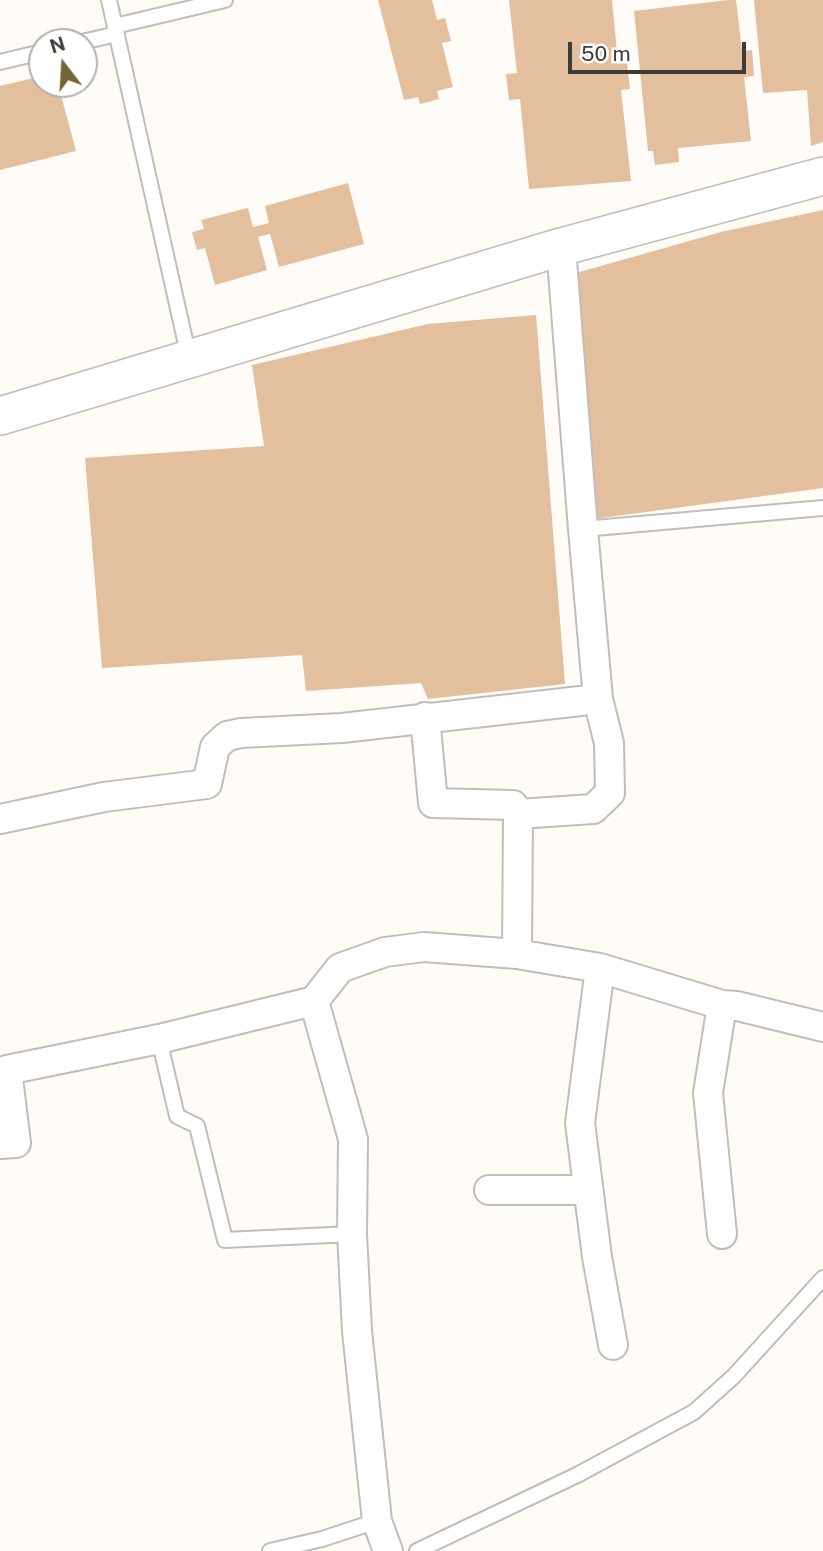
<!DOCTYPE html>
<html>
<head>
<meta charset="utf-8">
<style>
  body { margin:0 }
  #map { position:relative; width:823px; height:1551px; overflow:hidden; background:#fffbf6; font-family:"Public Sans",sans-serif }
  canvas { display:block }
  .north { position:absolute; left:28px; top:28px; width:70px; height:70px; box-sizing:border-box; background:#fff; border:2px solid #b1b1af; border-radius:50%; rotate:343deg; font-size:19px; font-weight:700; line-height:28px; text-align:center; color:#3c3b38 }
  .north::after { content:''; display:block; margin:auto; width:24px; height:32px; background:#726734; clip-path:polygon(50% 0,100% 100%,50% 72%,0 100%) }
  .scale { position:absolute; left:568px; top:42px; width:178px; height:32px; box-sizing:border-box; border:4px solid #3c3b38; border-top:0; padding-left:9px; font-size:21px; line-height:24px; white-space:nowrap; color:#3c3b38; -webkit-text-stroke:5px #fff; paint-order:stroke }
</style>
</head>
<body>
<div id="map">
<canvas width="823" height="1551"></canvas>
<div class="north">N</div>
<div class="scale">50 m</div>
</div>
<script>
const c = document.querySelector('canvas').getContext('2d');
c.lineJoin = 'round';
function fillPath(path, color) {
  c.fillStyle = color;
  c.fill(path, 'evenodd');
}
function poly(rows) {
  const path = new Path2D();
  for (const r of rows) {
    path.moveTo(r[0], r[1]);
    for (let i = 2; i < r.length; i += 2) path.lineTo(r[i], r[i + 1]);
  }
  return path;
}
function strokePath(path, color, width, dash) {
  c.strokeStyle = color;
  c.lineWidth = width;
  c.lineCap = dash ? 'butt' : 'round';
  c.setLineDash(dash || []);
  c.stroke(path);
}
fillPath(poly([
  [378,0,432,0,437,20,445,18,451,41,442,43,453,87,437,91,439,99,420,104,418,97,404,100],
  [509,0,612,0,618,63,627,62,630,89,621,90,631,181,529,189,520,99,509,100,506,74,517,73],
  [728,0,736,0,742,51,752,50,754,76,744,77,751,141,678,148,679,162,655,165,653,151,648,151,634,11],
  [754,0,823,0,823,142,811,146,807,90,763,93],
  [42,76,42,84,58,84,76,151,0,170,0,86],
  [348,183,364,244,279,267,270,234,258,237,267,270,215,285,205,248,197,250,192,232,204,229,201,220,248,208,253,227,269,223,265,206],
  [823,210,823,488,594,519,576,273,721,232],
  [536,315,565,684,428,699,421,683,306,691,302,655,102,668,85,458,264,446,252,365,428,324]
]), '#e3bf9e');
const service = poly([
  [109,0,189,358],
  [115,26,225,0],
  [82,42,117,34],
  [0,62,42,52],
  [583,529,823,508],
  [159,1039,177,1116,197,1126,225,1240,352,1234],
  [270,1551,322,1539,377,1521],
  [417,1551,577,1475,694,1412,734,1376,823,1278]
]);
const minor = poly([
  [425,717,433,803,513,805,518,814],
  [0,819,104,797,207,784,215,747,227,736,241,733,342,728,598,699],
  [517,954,518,814,593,809,610,793,609,743,598,699,583,529,561,247],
  [600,968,580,1123,597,1257,613,1345],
  [314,1001,353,1139,352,1234,357,1331,377,1521,388,1551],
  [0,1144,16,1143,7,1070,159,1039,314,1001,340,968,385,952,424,947,517,954,600,968,722,1005,737,1006,823,1027],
  [489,1190,588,1190],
  [722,1234,708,1093,722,1005]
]);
const tertiary = poly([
  [0,416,561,247,823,176]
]);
strokePath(service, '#c2bdb8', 18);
strokePath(minor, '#c2bdb8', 32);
strokePath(tertiary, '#c2bdb8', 40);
strokePath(service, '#fff', 14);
strokePath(minor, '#fff', 28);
strokePath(tertiary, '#fff', 37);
</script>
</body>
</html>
